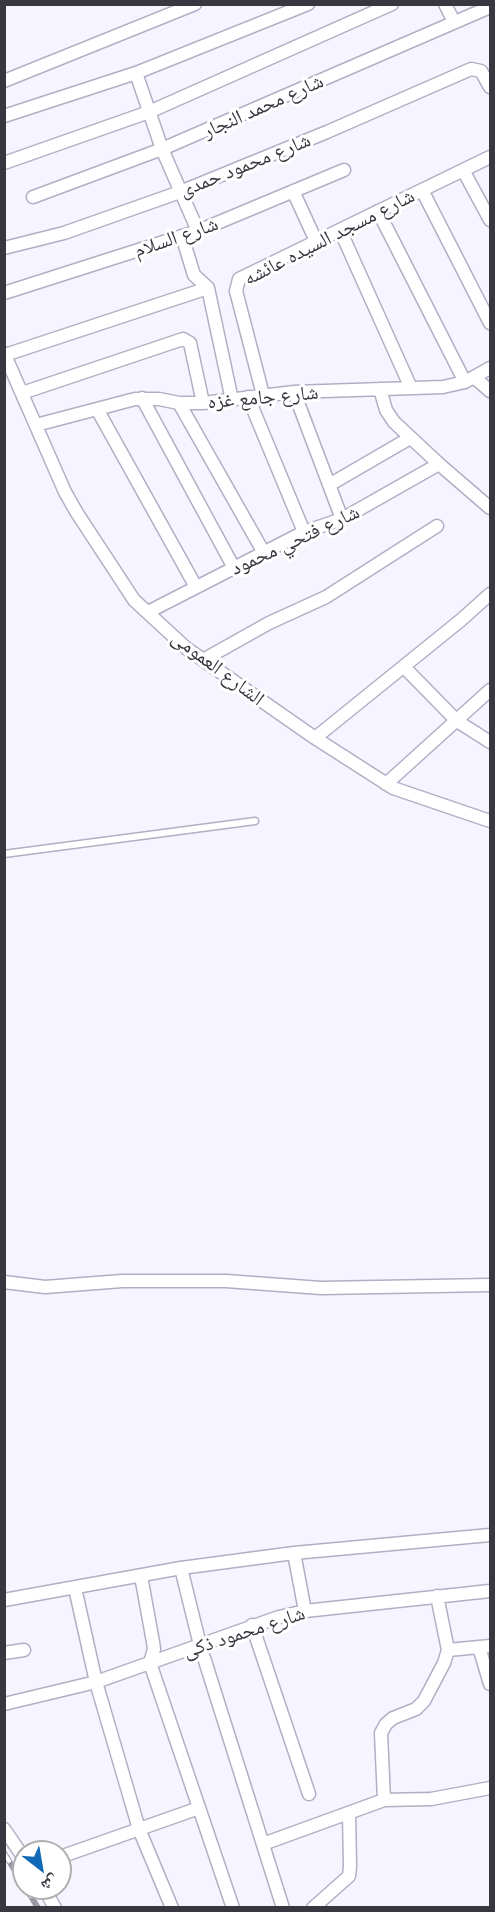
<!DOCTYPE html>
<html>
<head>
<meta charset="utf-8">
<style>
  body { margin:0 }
  #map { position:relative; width:495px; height:1912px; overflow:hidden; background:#f6f4fe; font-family:Lato,"Noto Naskh Arabic",sans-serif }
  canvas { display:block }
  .frame { position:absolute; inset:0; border:6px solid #38363f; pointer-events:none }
  .north { position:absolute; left:12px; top:1840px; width:60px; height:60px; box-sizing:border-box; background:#fff; border:2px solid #afafb2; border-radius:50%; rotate:149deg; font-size:16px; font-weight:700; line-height:24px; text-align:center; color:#38363f }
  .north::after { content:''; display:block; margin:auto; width:21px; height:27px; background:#126ab7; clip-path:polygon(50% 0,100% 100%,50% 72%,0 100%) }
</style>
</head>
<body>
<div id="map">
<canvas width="495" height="1912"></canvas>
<div class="frame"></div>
<div class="north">ش</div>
</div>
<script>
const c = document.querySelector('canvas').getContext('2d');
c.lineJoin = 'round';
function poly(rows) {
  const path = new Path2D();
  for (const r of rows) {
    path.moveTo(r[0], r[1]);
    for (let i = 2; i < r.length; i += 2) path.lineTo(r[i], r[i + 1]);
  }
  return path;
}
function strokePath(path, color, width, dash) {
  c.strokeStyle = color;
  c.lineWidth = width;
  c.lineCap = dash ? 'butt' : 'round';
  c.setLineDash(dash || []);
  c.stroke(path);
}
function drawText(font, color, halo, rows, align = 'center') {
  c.font = font + ' Lato,"Noto Naskh Arabic",sans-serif';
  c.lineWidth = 6;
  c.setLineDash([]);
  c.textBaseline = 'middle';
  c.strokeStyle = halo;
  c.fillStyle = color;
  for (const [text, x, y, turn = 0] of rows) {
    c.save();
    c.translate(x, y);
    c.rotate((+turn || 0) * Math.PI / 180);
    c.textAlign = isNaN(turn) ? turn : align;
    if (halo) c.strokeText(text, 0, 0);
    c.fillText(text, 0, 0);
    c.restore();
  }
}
const lane = poly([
  [4,854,255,821]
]);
const street = poly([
  [445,4,454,22],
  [136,73,162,149,198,231],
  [4,81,195,4],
  [4,116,136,73,308,4],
  [4,163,149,112,392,4],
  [463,170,490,220],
  [422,190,490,323],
  [293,191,316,241],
  [33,197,162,149,490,7],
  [378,211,465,382],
  [340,230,411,388],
  [182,236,194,275,208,288,232,400],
  [4,248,64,233,180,192,327,132,471,69,481,71,490,87],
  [4,293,198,231,344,170],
  [4,353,65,492,77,513,134,600,186,648,315,738,393,788,490,821],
  [5,355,208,288],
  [475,378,490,391],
  [380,389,386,410,394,422,439,464,490,508],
  [294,392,342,519],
  [22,393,183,339,190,343,203,403],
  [263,395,236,291,239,279,490,157],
  [248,397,304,532],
  [142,398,234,568],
  [179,403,264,553],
  [97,409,196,587],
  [36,425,135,399,159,399,179,403,203,403,294,392,443,387,465,382,490,368],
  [329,485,410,438],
  [148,612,304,532,342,519,439,464],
  [203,660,269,623,326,597,437,526],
  [404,667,457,721,490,742],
  [315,738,461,620,490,594],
  [386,784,490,690],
  [4,1282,45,1287,122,1281,226,1281,321,1288,490,1285],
  [294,1553,305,1611],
  [181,1568,200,1645,283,1908],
  [141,1576,153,1642,154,1649,150,1663,233,1908],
  [75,1588,96,1682,139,1829,172,1908],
  [4,1600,181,1568,294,1553,490,1535],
  [252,1625,309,1794],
  [479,1647,490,1684],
  [448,1650,490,1646],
  [4,1653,24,1650],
  [4,1704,96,1682,279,1617,305,1611,490,1591],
  [384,1800,381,1733,386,1724,393,1718,416,1709,424,1701,444,1663,448,1650,437,1596],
  [4,1829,24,1858],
  [263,1844,384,1800,431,1799,490,1788],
  [60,1857,199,1808],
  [44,1888,55,1908],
  [313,1908,349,1876,350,1867,349,1814]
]);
strokePath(lane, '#b3aec5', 9);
strokePath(street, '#b3aec5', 15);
strokePath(lane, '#fff', 6);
strokePath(street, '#fff', 12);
const rail = poly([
  [4,1853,24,1885],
  [26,1888,38,1908]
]);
strokePath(rail, '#9b99a3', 6);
strokePath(rail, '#fff', 4, [11]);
drawText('20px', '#38363f', '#fff', [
  ["شارع محمد النجار",263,106,-24],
  ["شارع محمود حمدى",245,165,-22],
  ["شارع السلام",176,237,-19],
  ["شارع مسجد السيده عائشه",329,237,-27],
  ["شارع جامع غزه",263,397,-5],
  ["شارع فتحي محمود",295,540,-25],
  ["الشارع العمومى",218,668,37],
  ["شارع محمود ذكى",244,1632,-18]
]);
</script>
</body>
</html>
